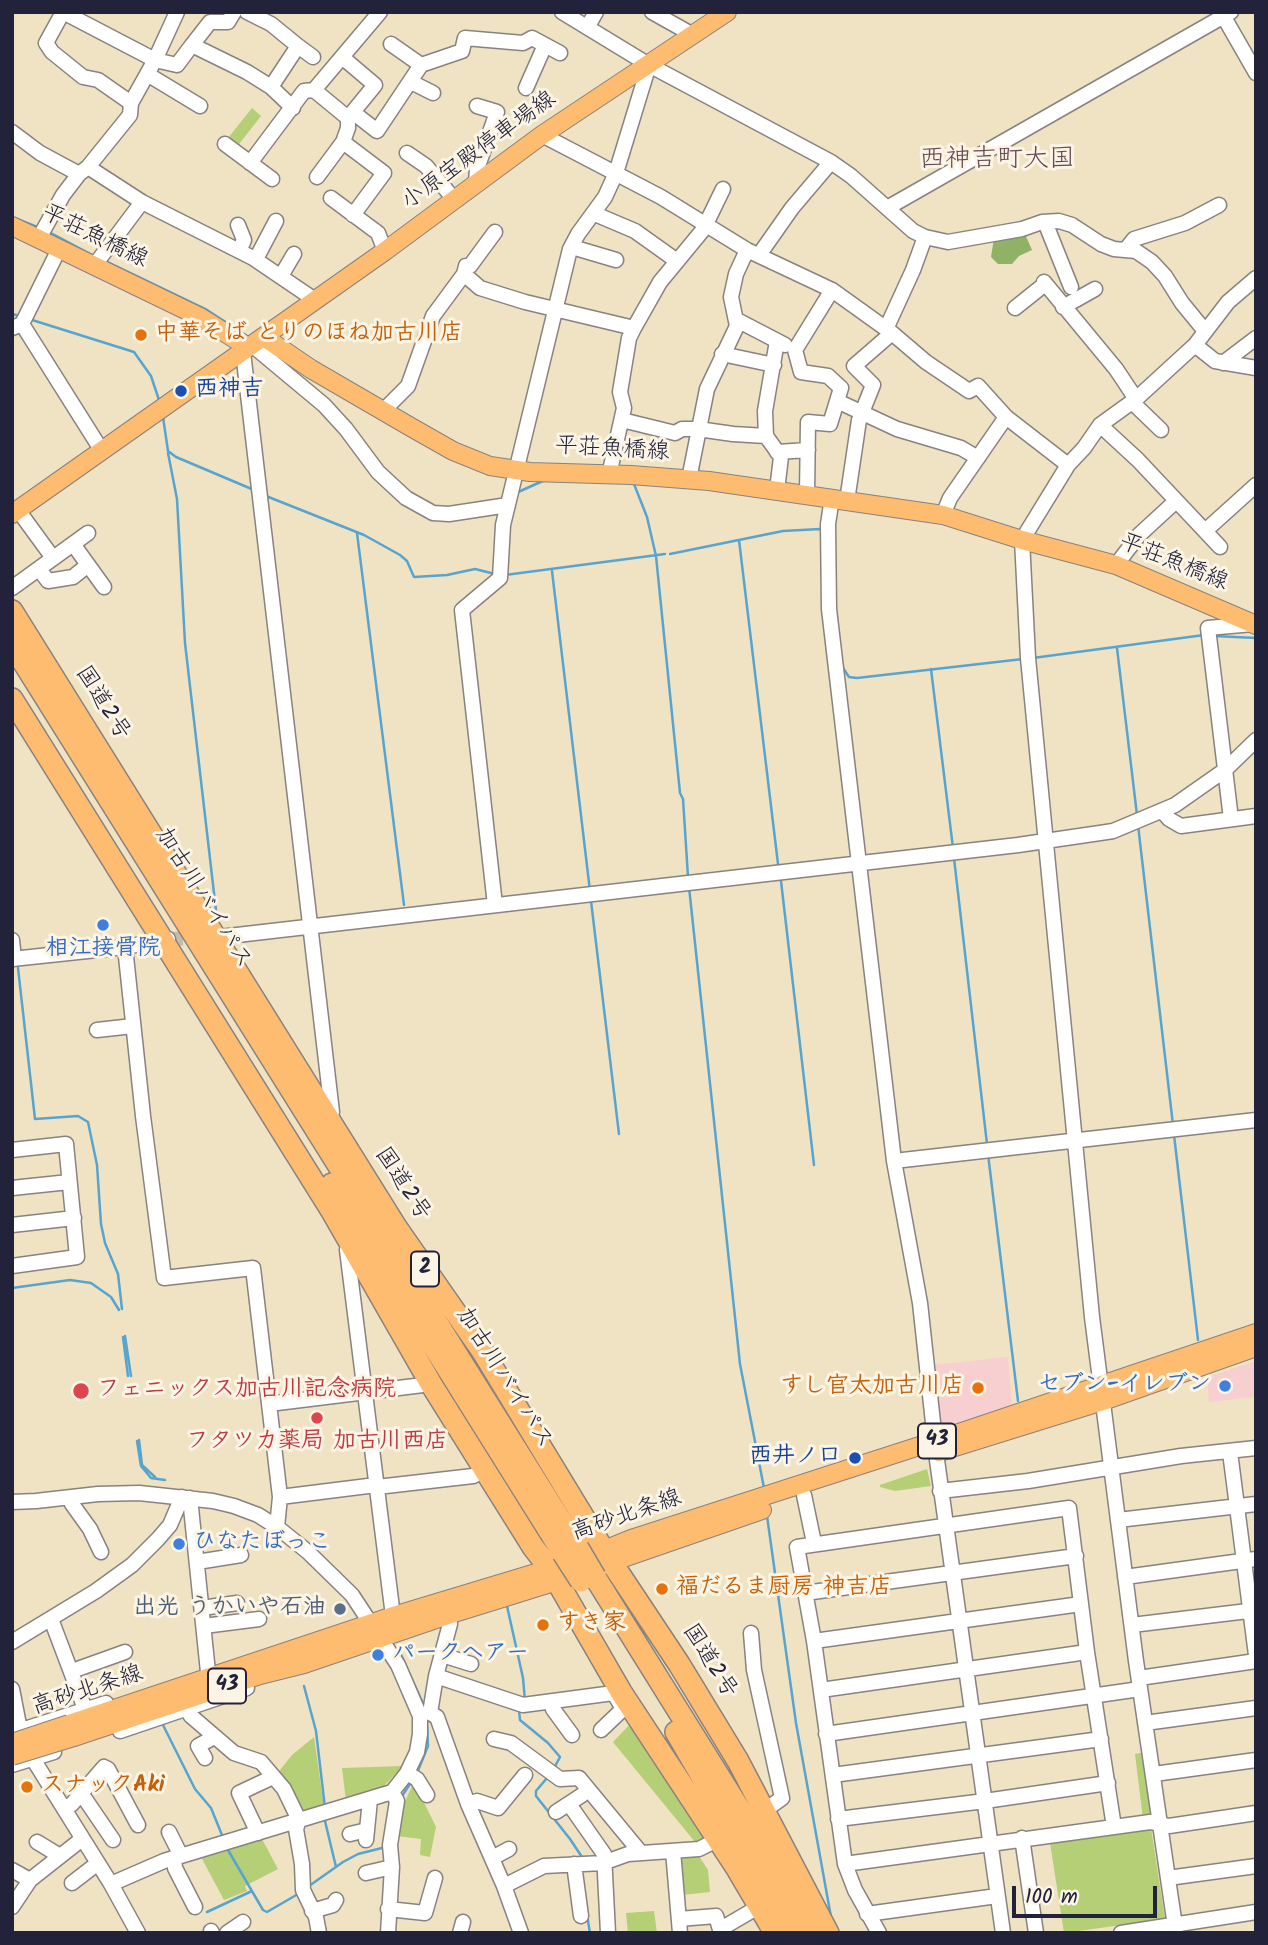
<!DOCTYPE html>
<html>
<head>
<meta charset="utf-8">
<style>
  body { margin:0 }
  #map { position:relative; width:1268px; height:1945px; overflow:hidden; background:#efe3c4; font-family:Kalam,sans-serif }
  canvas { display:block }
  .frame { position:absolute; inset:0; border:14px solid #22223b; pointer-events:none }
  .scale { position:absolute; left:1012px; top:1886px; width:145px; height:32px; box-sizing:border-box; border:4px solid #22223b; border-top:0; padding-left:9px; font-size:21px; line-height:24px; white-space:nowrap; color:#22223b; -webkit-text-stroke:5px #fcf5e5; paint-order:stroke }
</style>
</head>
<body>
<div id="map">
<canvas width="1268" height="1945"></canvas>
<div class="frame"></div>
<div class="scale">100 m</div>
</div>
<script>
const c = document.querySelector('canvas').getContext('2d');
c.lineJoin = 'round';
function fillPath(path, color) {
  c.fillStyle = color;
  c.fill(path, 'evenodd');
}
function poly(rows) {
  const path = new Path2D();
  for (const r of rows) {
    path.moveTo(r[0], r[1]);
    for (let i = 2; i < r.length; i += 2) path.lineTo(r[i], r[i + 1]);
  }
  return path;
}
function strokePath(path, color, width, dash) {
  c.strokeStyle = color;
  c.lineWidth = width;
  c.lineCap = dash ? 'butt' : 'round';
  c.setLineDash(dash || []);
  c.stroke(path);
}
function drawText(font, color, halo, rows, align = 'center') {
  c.font = font + ' Kalam,"Klee One",sans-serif';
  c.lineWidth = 6;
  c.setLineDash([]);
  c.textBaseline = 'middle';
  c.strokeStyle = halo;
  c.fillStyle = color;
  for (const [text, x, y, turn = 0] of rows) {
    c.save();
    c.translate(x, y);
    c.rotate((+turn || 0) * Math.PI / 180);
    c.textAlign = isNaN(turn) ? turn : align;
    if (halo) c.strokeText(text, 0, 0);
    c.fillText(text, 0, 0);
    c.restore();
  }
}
fillPath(poly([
  [1008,1357,1012,1405,940,1429,933,1365],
  [1256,1361,1256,1397,1209,1402,1207,1377]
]), '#f7cfd1');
fillPath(poly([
  [252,108,261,116,236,148,228,138],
  [927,1469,931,1486,895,1491,880,1487,880,1485],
  [634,1720,707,1835,704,1841,695,1842,613,1742],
  [314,1737,324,1808,302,1817,276,1775,292,1755],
  [1145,1752,1154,1812,1150,1818,1143,1819,1135,1754],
  [403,1766,384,1786,346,1801,342,1768],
  [414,1782,436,1827,430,1857,420,1855,421,1839,396,1836,401,1810],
  [1151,1828,1165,1919,1064,1933,1050,1843],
  [262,1839,278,1869,245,1886,247,1891,224,1900,201,1857],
  [697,1853,708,1870,710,1892,682,1895,678,1862,682,1856],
  [654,1911,657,1933,628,1933,626,1913]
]), '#b4cf75');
fillPath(poly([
  [1025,234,1032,250,1019,256,1012,264,998,264,991,257,994,238]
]), '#8fb266');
strokePath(poly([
  [12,217,40,228],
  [49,232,96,257],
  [105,261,207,310,250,338],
  [12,314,20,316],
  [29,319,134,352,151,376,159,400],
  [163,417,168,451,176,457,254,490],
  [168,453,177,499,185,643,217,919],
  [634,484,647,517,656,556,680,793,683,799,688,877],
  [516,493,545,480],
  [266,496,364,535,400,555,407,561,414,577,447,575,475,569,495,574],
  [357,533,404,905],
  [739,540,778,864],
  [670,554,783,531,820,529,823,532],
  [552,571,590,891],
  [505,575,665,554],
  [1214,636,1256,638],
  [1117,648,1137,815],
  [1033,658,1204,635],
  [843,668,849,677,857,678,1023,659],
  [931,669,953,848],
  [1138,825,1173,1125],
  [954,858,987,1144],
  [781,881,814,1165],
  [689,887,740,1364,764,1488],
  [591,901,619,1134],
  [18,968,35,1119,78,1116,88,1122,97,1165,101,1224,105,1243,118,1274,122,1309],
  [1174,1135,1198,1340],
  [988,1154,1018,1401],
  [12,1288,70,1280,91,1283,111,1297,119,1310],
  [125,1336,131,1376],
  [123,1337,128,1376],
  [139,1440,142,1465,155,1477],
  [137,1441,141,1466,151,1478,165,1480],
  [767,1516,796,1723,831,1917],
  [507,1606,523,1678,525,1701],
  [398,1648,424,1706],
  [304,1686,316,1731,325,1808],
  [519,1710,520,1720,548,1743,560,1757,553,1770],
  [163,1725,195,1789,211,1808,222,1835],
  [417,1773,428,1746,427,1725],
  [547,1778,536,1791,536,1796,570,1839,582,1857],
  [402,1796,412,1781],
  [325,1821,336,1867],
  [228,1850,263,1910,267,1912,298,1894],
  [309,1886,343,1862,358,1854,386,1847],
  [207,1912,252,1891],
  [587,1915,590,1933]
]), '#57a4d0', 2.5);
strokePath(poly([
  [169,939,203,938]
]), '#c6bca9', 14, [14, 7]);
const minor = poly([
  [63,12,155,60,177,65,192,45],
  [63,12,46,43,52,52,83,77,98,80,131,103],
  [234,12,228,22,210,22,192,45,247,72,271,87,293,108],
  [247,12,271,24,298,46,271,87],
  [562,12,649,65,831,162,851,176,913,231,925,237,948,242,1022,229,1042,222,1059,221,1072,225,1101,244,1114,249,1136,251,1152,262,1165,276,1182,303,1205,331],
  [652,12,693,35],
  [1221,12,1256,73],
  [588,26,596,12],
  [391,44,421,65],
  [545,45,560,53],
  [298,46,313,57],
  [342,57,375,85,348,118],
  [147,74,200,106],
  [411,82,433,93],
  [354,113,377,131,421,65,462,51,465,38,523,43,532,38,545,45,526,88],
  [12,132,40,153,79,174,88,167,142,202,253,258,315,300],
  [542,135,661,197,747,250,832,290,892,333,926,362,969,391,978,386,1006,417,1068,465],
  [225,144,272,179],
  [407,153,426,166,454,199],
  [250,163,304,91,314,90],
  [88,167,130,115,131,103,155,60,177,12],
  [317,177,343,142],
  [476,182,477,169,497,112,477,106],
  [331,198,378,233,385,251],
  [887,208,1231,12],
  [595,214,635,231,677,261],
  [353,215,384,173,343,142,348,128,348,118,314,90,380,12],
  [1045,222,1071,287],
  [706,224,723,189],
  [238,225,244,240,239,251],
  [39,238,63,195,79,174],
  [572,247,616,260],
  [1126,249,1134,239,1185,223,1219,205],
  [759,255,792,208,831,162],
  [256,259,276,221],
  [94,266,142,202],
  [464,274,480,288,525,302,634,328],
  [281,276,294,254],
  [1044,282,1116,369,1136,399],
  [1063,307,1095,289],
  [1015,308,1045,284],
  [737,320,785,345],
  [22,324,59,249],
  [12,328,22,324,102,451],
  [886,329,913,270,925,237],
  [252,345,324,405,346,429,378,472,406,498,433,513,449,514,508,505],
  [1195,345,1215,361,1256,368],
  [243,352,332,1112,329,1119],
  [722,354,774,365],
  [1223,363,1256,338],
  [837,401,897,429,961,448,978,458],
  [1132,402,1161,430],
  [383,411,408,386,433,316,464,274,466,266,470,266,495,232],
  [622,420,675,433,682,429,698,429,733,434,766,436],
  [1100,425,1138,460,1220,547],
  [777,452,808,450],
  [609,475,624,408,620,392,629,338,634,328,660,282,707,225],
  [689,479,707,389,737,326,731,297,736,274,747,250],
  [777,490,781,457,766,436,765,411,777,341],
  [807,495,808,422,830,424,841,388,828,376,801,372,795,350,832,290],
  [832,498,828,524,829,609,894,1161,920,1303,935,1441],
  [847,501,859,420,873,385,854,366,892,333],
  [18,510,53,558],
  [943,515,950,498,1006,417],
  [1205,531,1256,485],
  [73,544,104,587],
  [1116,565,1139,535,1176,501],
  [39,569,48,581,73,577,88,565],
  [12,588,88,533],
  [1162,811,1169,819,1181,826,1256,816],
  [1231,819,1208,628,1253,624],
  [495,905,462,610,500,578,503,525,570,249,578,234,605,197,616,173,649,65],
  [211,938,1018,845,1100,833,1113,831,1175,805,1225,770,1256,740],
  [12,940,14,959],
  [125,947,143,1116,164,1278,253,1268,280,1497,277,1527],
  [12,959,125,947,168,939],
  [97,1030,133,1026],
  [12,1150,66,1144,77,1257,12,1266],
  [894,1161,1256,1120],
  [12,1188,69,1182],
  [12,1225,74,1218],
  [350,1244,347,1250,393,1616],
  [269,1404,431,1384],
  [1230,1452,1256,1655],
  [936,1453,1003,1933],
  [377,1487,473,1476,486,1469],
  [940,1491,1028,1481,1181,1456,1256,1448],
  [804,1495,814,1543],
  [71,1497,72,1504,90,1529,101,1552],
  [280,1497,376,1485],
  [190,1498,208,1672],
  [12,1502,36,1501,98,1494,139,1493,213,1501,234,1506,258,1515,277,1527,308,1552,352,1595,398,1665,420,1716,420,1734,417,1752,407,1773,392,1792,164,1861,111,1884],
  [1118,1520,1256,1504],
  [197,1562,241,1555],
  [1125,1577,1256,1559],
  [805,1593,1076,1556],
  [202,1608,237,1603],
  [51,1619,85,1709],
  [1132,1625,1256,1610],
  [204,1626,259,1619],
  [751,1633,754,1670,782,1798,764,1811],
  [814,1641,1081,1604],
  [12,1642,96,1591,132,1565,158,1539,170,1525,182,1497],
  [442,1655,471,1664],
  [72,1671,125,1652],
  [436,1676,523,1705,621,1692],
  [1139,1678,1256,1661],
  [12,1689,20,1730,33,1759,111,1884,138,1933],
  [821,1690,1087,1652],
  [551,1702,553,1709,572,1735],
  [187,1710,191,1716,234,1753,261,1762,284,1789,299,1820,296,1829,302,1864,303,1890,316,1917,319,1933],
  [430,1713,437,1717,468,1804,504,1886,521,1933],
  [430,1713,436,1676,450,1624,448,1615],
  [1145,1723,1256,1708],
  [601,1730,623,1709,616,1697],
  [120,1731,247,1688],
  [12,1733,106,1703],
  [826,1734,1140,1689],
  [494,1739,511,1743,560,1779,579,1778,641,1853],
  [205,1758,198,1746,214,1737],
  [12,1765,54,1752],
  [407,1773,417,1779,427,1795],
  [1154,1774,1256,1760],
  [833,1775,1101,1739],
  [81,1793,113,1840],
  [468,1804,477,1801,498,1808,525,1775],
  [569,1804,604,1854,608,1933],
  [64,1809,72,1804,104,1767,108,1769,138,1825],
  [556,1812,582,1795],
  [838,1819,985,1801,1108,1783],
  [169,1832,181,1856],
  [258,1833,239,1793,273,1777],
  [350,1834,367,1830],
  [1022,1838,1036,1933],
  [366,1840,370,1800],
  [37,1842,60,1856],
  [673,1851,680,1933],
  [174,1858,175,1868,195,1907],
  [492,1858,509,1849],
  [574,1864,581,1916],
  [845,1864,1150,1822,1169,1826,1256,1813],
  [12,1870,30,1880],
  [366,1873,392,1867],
  [1168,1878,1256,1866],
  [72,1883,98,1863],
  [504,1886,544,1866,603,1863,628,1854,699,1849,717,1840],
  [12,1907,30,1880,82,1839],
  [388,1909,425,1913,435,1878],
  [312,1911,333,1905,336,1900],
  [867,1914,997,1896],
  [679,1919,716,1916,721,1933],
  [724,1927,760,1906],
  [211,1931,212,1933],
  [227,1933,243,1922],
  [388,1933,392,1867,390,1845,397,1801,392,1792],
  [460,1933,463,1922],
  [879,1933,855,1890,845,1864,814,1641,797,1547,1069,1508,1087,1652,1114,1827],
  [1121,1933,1256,1912],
  [1176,1933,1136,1661,1092,1317,1028,658,1022,540,1068,465,1084,448,1100,425,1136,399,1195,345,1228,302,1256,278]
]);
const major = poly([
  [12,226,198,316,248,347],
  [264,337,311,369,409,426,453,451,490,466,530,472,631,475,709,481,943,515,1022,540,1116,565,1256,625],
  [12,514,385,251,542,135,727,12],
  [939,1452,1103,1401,1256,1347],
  [592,1555,631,1539,935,1441,1256,1333],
  [600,1566,762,1510],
  [69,1724,393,1616,562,1565],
  [74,1737,260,1675,304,1664,448,1615,567,1578]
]);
const highway = poly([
  [12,611,396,1227,483,1352,604,1551,679,1664,738,1761,828,1933],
  [12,644,578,1548],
  [12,699,333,1213,431,1384,533,1547,550,1569,621,1692,736,1867,775,1933],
  [332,1184,563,1553],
  [595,1577,745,1818,809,1933],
  [676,1732,793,1933]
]);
strokePath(minor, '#888280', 17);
strokePath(major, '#888280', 20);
strokePath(highway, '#888280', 24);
strokePath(minor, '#fff', 14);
strokePath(major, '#fdbc70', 18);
strokePath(highway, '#fdbc70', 21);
const majorBridge = poly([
  [12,1743,69,1724],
  [12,1756,74,1737]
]);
const highwayBridge = poly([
  [578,1548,595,1577],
  [563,1553,581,1581]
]);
strokePath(majorBridge, '#888280', 20, []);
strokePath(highwayBridge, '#888280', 24, []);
strokePath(majorBridge, '#fdbc70', 18);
strokePath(highwayBridge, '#fdbc70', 21);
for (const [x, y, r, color] of [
  [141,335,7,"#e8710a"],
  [181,391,7,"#1a4fb4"],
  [103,925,7,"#3f7fe0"],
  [1225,1386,7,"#3f7fe0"],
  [978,1388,7,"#e8710a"],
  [81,1391,9,"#e0444e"],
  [317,1418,7,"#e0444e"],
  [855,1458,7,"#1a4fb4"],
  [179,1544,7,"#3f7fe0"],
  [662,1589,7,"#e8710a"],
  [340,1609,7,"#5c6f8a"],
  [543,1625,7,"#e8710a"],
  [378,1655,7,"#3f7fe0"],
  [27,1787,7,"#e8710a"]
]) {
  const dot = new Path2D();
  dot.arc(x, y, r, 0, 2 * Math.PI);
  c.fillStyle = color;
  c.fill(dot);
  strokePath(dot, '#fcf5e5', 2.5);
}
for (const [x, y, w] of [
  [425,1269,28],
  [937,1441,38],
  [227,1686,38]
]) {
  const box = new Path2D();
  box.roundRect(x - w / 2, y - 17.5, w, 35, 5);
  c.fillStyle = '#fcf5e5';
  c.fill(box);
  strokePath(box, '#22223b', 2);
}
drawText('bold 21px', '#22223b', null, [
  ["2",425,1269],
  ["43",937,1441],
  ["43",227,1686]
]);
drawText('23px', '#22223b', '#fcf5e5', [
  ["小原宝殿停車場線",480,152,-36],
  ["平荘魚橋線",94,238,26],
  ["平荘魚橋線",612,451,3],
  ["平荘魚橋線",1173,564,22],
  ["国道2号",101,704,58],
  ["加古川バイパス",202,899,58],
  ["国道2号",401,1185,57],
  ["加古川バイパス",503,1379,58],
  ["高砂北条線",627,1517,-19],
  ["国道2号",708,1662,58],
  ["高砂北条線",88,1692,-18]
]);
drawText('bold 23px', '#c56008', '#fcf5e5', [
  ["中華そば とりのほね加古川店",155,335],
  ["すし官太加古川店",964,1388,"right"],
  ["福だるま厨房 神吉店",676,1589],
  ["すき家",557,1625],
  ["スナックAki",41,1787]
], 'left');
drawText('bold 23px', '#164399', '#fcf5e5', [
  ["西神吉",195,391],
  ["西井ノ口",841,1458,"right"]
], 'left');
drawText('bold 23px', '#366cbe', '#fcf5e5', [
  ["相江接骨院",103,950,"center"],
  ["セブン-イレブン",1211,1386,"right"],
  ["ひなたぼっこ",193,1544],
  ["パークヘアー",392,1655]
], 'left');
drawText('bold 23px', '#be3a42', '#fcf5e5', [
  ["フェニックス加古川記念病院",97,1391],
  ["フタツカ薬局 加古川西店",317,1443,"center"]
], 'left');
drawText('bold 23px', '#4e5e75', '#fcf5e5', [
  ["出光 うかいや石油",326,1609]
], 'right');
drawText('26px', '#674b54', '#fcf5e5', [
  ["西神吉町大国",997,162]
]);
</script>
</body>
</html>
